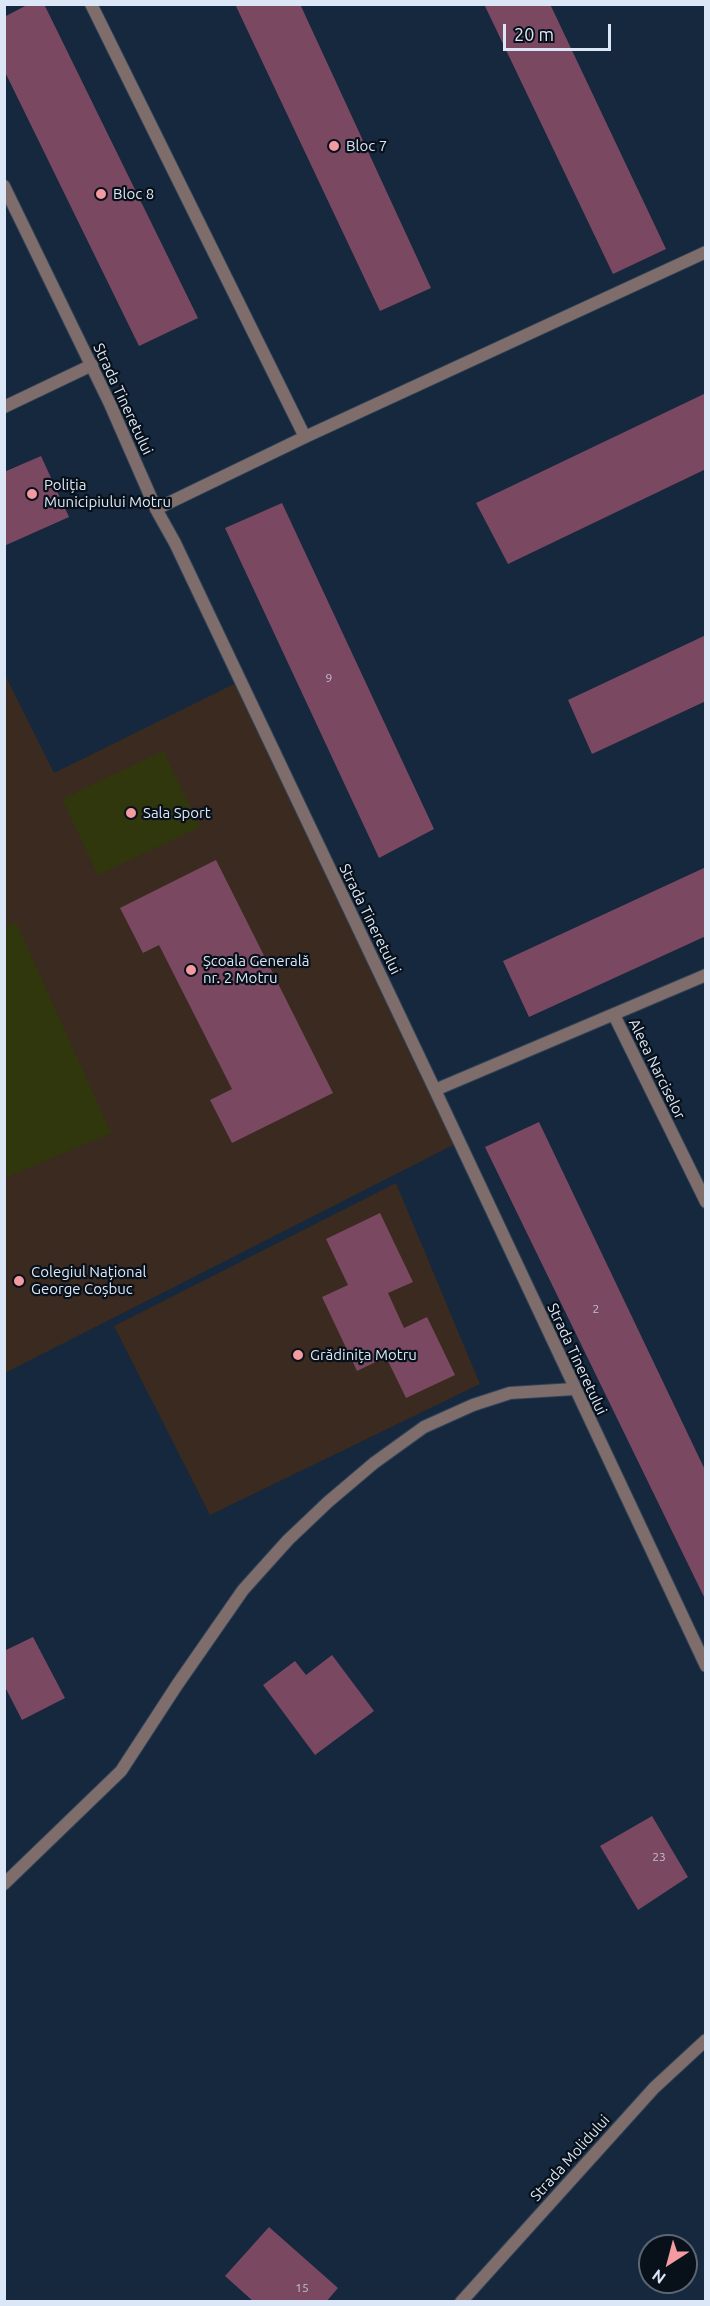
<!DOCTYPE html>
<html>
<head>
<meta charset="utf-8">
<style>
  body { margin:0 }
  #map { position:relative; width:710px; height:2306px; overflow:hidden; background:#15283e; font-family:Ubuntu,sans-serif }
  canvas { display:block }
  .frame { position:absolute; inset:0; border:6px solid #dbe7f6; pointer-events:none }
  .north { position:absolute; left:638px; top:2234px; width:60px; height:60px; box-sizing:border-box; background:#08101a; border:2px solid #5c6672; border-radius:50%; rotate:216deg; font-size:16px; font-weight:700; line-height:24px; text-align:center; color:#dbe7f6 }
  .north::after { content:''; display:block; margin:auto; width:21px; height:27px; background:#f49aa1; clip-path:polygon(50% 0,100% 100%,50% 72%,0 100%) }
  .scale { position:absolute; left:503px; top:24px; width:108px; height:27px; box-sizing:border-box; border:3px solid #dbe7f6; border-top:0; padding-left:8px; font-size:18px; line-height:21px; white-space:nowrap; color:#dbe7f6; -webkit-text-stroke:4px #08101a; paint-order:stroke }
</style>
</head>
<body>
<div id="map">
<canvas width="710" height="2306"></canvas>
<div class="frame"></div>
<div class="north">N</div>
<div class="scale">20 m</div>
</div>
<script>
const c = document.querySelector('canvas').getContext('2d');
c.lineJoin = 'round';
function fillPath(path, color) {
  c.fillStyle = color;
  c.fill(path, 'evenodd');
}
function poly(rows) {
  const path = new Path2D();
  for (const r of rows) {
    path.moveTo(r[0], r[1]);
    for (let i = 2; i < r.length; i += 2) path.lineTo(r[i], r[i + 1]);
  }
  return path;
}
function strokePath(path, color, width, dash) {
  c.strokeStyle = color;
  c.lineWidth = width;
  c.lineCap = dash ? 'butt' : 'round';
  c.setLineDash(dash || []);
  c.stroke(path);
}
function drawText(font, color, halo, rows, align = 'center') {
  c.font = font + ' Ubuntu,sans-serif';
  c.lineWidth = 4.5;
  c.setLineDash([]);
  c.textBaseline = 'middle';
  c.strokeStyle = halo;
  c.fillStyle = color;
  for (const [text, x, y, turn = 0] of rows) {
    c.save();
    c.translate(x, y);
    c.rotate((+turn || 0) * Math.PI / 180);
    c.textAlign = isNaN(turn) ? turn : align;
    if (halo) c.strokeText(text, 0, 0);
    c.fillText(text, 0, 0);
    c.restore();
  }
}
fillPath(poly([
  [4,673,54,773,240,681,459,1142,5,1373],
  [396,1183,480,1384,210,1515,114,1326]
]), '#3a2a1f');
fillPath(poly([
  [163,751,200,827,98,875,62,799],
  [16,922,111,1133,5,1178,4,927]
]), '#31370d');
fillPath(poly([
  [29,4,44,4,198,318,139,346,4,70,4,17],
  [235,4,300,4,431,288,380,311],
  [484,4,550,4,666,249,613,274],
  [706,393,706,469,508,564,476,503],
  [41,456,69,517,4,546,4,472],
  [282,503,434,829,379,858,225,528],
  [706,635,706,701,592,754,568,700],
  [216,860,333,1093,232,1143,210,1100,232,1089,159,945,143,953,120,908],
  [706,867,706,936,529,1017,503,961],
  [539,1122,706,1472,706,1601,485,1147],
  [380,1213,413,1282,388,1293,404,1328,427,1317,455,1375,406,1398,386,1357,357,1371,322,1297,348,1285,326,1239],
  [33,1637,65,1698,22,1720,4,1685,4,1651],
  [332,1655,374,1711,315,1755,263,1685,295,1661,306,1675],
  [652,1816,688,1877,638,1910,600,1846],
  [269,2227,338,2288,326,2302,254,2302,225,2276]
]), '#7a4961');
const lane = poly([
  [4,407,92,365]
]);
const street = poly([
  [91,4,305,437,706,252],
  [4,186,110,404,156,509,175,543,435,1090,706,1666],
  [156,509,305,437],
  [614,1015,706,1202],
  [435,1090,706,975],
  [4,1884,121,1771,177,1685,243,1590,288,1540,328,1502,374,1463,424,1427,473,1405,510,1393,574,1389],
  [461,2302,654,2088,706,2040]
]);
strokePath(lane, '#314358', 14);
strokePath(street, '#314358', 14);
strokePath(lane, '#7e6d6a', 12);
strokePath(street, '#7e6d6a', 12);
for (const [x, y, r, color] of [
  [334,146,6,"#f49aa1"],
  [101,194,6,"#f49aa1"],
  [32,494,6,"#f49aa1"],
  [131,813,6,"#f49aa1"],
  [191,970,6,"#f49aa1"],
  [19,1281,6,"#f49aa1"],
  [298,1355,6,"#f49aa1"]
]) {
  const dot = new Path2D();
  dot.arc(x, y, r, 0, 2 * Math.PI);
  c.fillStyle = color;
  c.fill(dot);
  strokePath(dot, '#08101a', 2);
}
drawText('12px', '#c3c0d1', null, [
  ["9",329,678],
  ["2",596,1309],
  ["23",659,1857],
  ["15",302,2288]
]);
drawText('15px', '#dbe7f6', '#08101a', [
  ["Bloc 7",346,146],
  ["Bloc 8",113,194],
  ["Poliția",44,485],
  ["Municipiului Motru",44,502],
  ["Sala Sport",143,813],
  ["Școala Generală",203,961],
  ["nr. 2 Motru",203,978],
  ["Colegiul Național",31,1272],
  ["George Coșbuc",31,1289],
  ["Grădinița Motru",310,1355]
], 'left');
drawText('15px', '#dbe7f6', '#08101a', [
  ["Strada Tineretului",123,399,65],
  ["Strada Tineretului",370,919,64],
  ["Aleea Narciselor",657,1069,64],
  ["Strada Tineretului",577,1359,65],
  ["Strada Molidului",570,2158,-48]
]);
</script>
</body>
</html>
